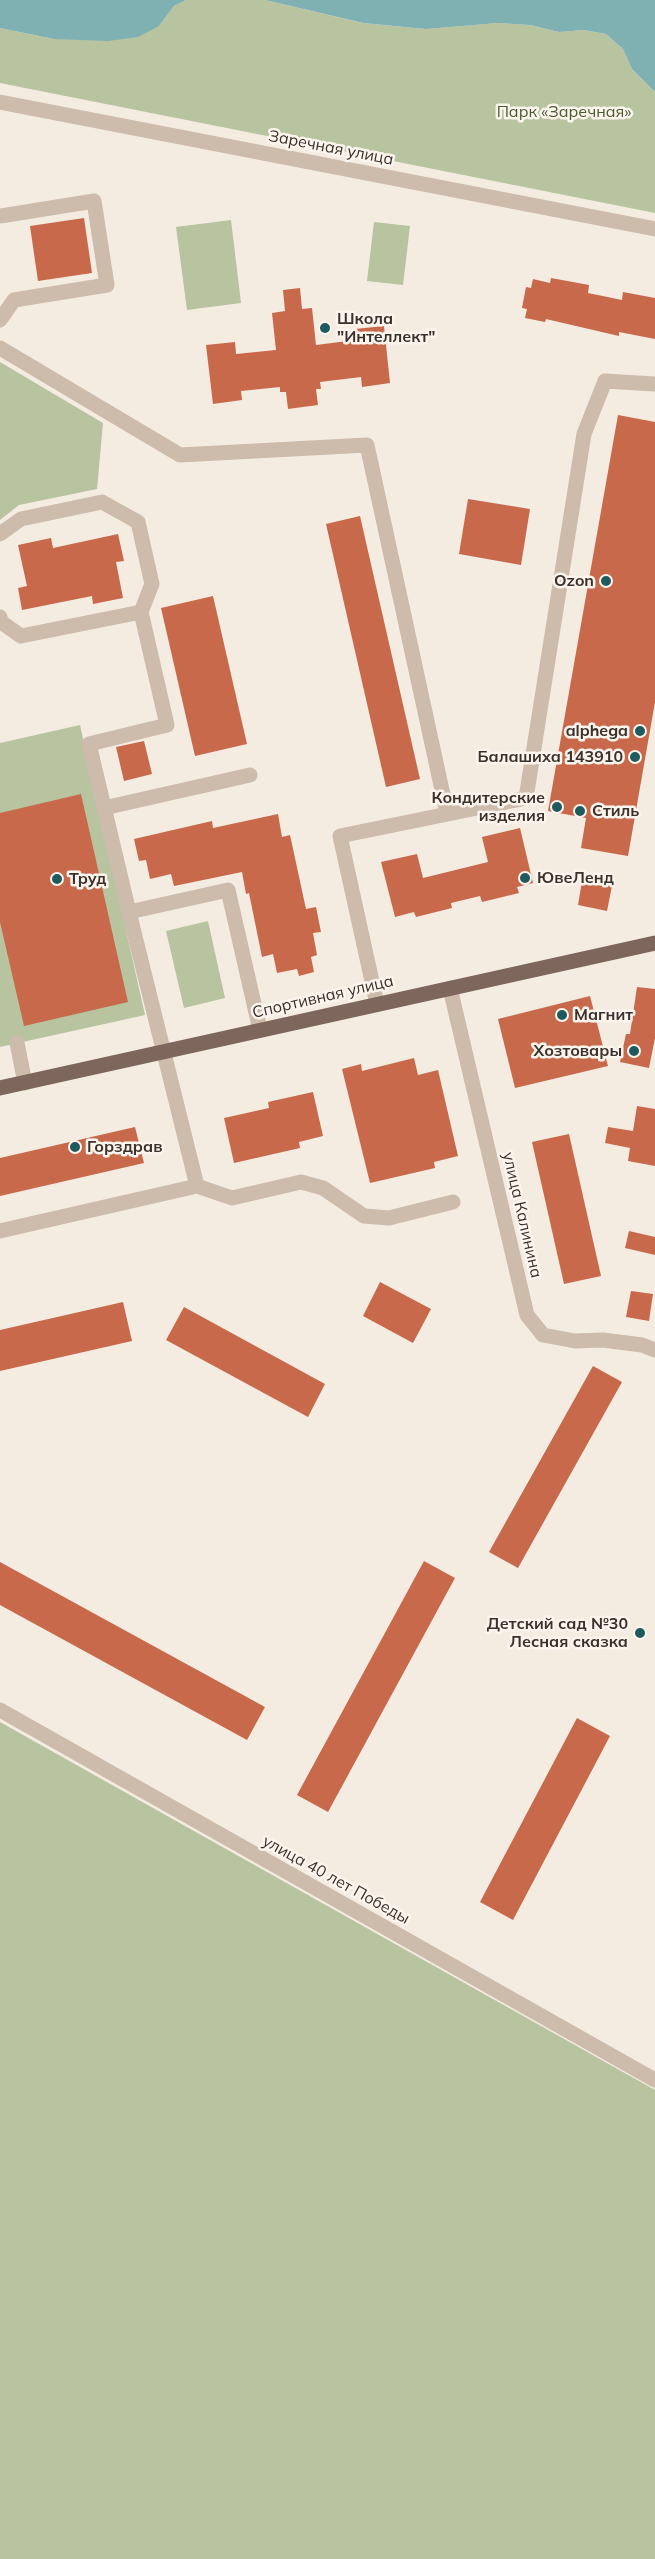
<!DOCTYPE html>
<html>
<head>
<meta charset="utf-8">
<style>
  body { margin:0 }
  canvas { display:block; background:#f4ebe1 }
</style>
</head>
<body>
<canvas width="655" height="2559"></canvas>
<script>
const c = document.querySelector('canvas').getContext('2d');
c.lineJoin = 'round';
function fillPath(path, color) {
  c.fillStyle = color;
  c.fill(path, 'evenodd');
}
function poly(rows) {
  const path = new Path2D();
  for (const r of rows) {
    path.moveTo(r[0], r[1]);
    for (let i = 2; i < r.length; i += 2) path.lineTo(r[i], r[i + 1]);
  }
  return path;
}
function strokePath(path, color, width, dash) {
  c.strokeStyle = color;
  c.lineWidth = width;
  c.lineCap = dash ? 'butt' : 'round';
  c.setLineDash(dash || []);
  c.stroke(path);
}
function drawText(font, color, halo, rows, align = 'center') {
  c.font = font + ' Mulish,sans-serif';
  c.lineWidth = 5;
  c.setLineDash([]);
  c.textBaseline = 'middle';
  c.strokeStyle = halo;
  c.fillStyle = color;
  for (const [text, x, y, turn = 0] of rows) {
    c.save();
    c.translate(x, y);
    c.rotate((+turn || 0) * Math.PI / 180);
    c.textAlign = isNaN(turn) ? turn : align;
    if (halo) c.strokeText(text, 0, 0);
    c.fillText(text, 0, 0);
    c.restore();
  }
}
fillPath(poly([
  [186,0,265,0,362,23,426,29,498,23,530,25,559,32,584,30,606,34,623,49,632,69,655,92,655,213,0,83,0,28,54,39,159,26,174,6],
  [231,220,241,303,187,310,176,227],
  [374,222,410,226,403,285,367,281],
  [0,362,103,423,97,489,19,505,0,520],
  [80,725,145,1015,0,1047,0,743],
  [208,921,225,998,184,1008,166,931],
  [0,1722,655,2090,655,2559,0,2559]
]), '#b8c4a0');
fillPath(poly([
  [0,0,186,0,174,6,159,26,138,37,108,41,54,39,0,28],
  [265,0,655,0,655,92,632,69,623,49,606,34,584,30,559,32,530,25,498,23,426,29,363,23]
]), '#7fb0b2');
fillPath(poly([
  [84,218,92,273,38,281,30,226],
  [551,278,589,285,588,293,622,300,623,292,655,298,655,339,619,332,619,336,546,319,545,322,525,318,527,309,522,308,526,287,531,288,533,279,550,283],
  [300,288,302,309,312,308,316,345,356,340,355,329,384,326,390,383,362,387,361,377,320,382,321,389,316,389,318,405,288,409,286,392,280,392,280,387,241,391,242,400,213,404,206,345,235,342,236,354,276,350,272,313,285,311,283,290],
  [618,415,655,422,655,702,628,856,581,848,586,818,548,811],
  [468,499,530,509,521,565,459,554],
  [360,516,420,779,386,787,326,524],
  [118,534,124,561,116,562,123,598,93,604,92,596,22,610,18,588,27,586,18,545,51,538,53,548],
  [213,596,247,744,195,756,161,608],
  [144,741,152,774,124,781,116,747],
  [81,794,128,1002,24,1026,0,922,0,813],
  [278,814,282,837,290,835,306,909,316,907,321,932,313,933,317,955,311,957,314,972,299,976,297,969,277,973,273,954,262,957,249,893,246,894,242,872,174,886,171,874,150,879,146,860,139,861,134,839,212,821,213,828],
  [520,828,533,883,517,887,519,893,482,902,480,896,451,903,452,908,416,917,414,912,395,917,381,862,417,854,423,878,488,862,482,837],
  [582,881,612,886,607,911,578,905],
  [637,987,655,989,655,1038,649,1068,620,1062,626,1034,630,1034],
  [590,996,608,1066,515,1088,498,1019],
  [414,1058,418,1075,438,1070,458,1156,434,1162,435,1168,370,1183,342,1069,361,1064,362,1071],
  [313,1092,323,1136,299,1142,300,1148,234,1163,224,1118,269,1108,268,1102],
  [637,1106,655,1109,655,1166,628,1161,630,1148,605,1143,608,1127,633,1131],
  [135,1127,144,1163,0,1196,0,1158],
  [569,1134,601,1276,564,1284,532,1142],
  [629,1231,655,1237,655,1255,625,1248],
  [380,1282,431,1309,413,1343,363,1316],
  [631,1291,653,1294,649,1321,626,1317],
  [123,1302,132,1341,0,1371,0,1330],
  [184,1307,325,1384,308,1417,166,1340],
  [593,1366,622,1382,518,1568,489,1552],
  [424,1561,455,1578,328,1812,297,1795],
  [0,1562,265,1707,247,1740,0,1605],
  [577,1718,610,1736,513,1920,480,1902]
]), '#c8694b');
strokePath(poly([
  [0,102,655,229],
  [0,216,94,201,107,285,14,300,0,320],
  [0,348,180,455,367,445,447,813],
  [0,534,21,519,102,502,138,522,152,584,141,612,21,636,1,622,0,617],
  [104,808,250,775],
  [129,912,89,744,167,725,141,612],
  [450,988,527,1315,543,1335,575,1341,603,1340,642,1345,655,1350],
  [377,1004,340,836,526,798,584,434,605,381,655,384],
  [260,1030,228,890,129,912,197,1186,232,1198,301,1182,323,1188,364,1216,389,1218,453,1202],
  [17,1043,25,1083],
  [0,1231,197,1186],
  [0,1710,655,2080]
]), '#cdbbac', 15);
strokePath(poly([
  [0,1088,655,943]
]), '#7d675c', 15);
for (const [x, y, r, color] of [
  [325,328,6,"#1f5a5e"],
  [606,581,6,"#1f5a5e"],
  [640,731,6,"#1f5a5e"],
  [635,757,6,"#1f5a5e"],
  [557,807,6,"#1f5a5e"],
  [580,811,6,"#1f5a5e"],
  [525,878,6,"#1f5a5e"],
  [57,879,6,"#1f5a5e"],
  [562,1015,6,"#1f5a5e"],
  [634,1051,6,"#1f5a5e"],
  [75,1147,6,"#1f5a5e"],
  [640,1633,6,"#1f5a5e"]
]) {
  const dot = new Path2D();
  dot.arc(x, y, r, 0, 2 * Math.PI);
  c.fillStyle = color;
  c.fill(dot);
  strokePath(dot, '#fbf5ee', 2);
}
drawText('16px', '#4a5a2e', '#fbf5ee', [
  ["Парк «Заречная»",564,112]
]);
drawText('16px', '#3b302b', '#fbf5ee', [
  ["Заречная улица",331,148,11],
  ["Спортивная улица",323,997,-13],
  ["улица Калинина",522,1215,77],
  ["улица 40 лет Победы",336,1880,29]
]);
drawText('bold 16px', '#3b302b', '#fbf5ee', [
  ["Школа",337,319],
  ["\"Интеллект\"",337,337],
  ["Ozon",594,581,"right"],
  ["alphega",628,731,"right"],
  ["Балашиха 143910",623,757,"right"],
  ["Кондитерские",545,798,"right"],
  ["изделия",545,816,"right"],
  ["Стиль",592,811],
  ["ЮвеЛенд",537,878],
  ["Труд",69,879],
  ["Магнит",574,1015],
  ["Хозтовары",622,1051,"right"],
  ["Горздрав",87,1147],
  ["Детский сад №30",628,1624,"right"],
  ["Лесная сказка",628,1642,"right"]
], 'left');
</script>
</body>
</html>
